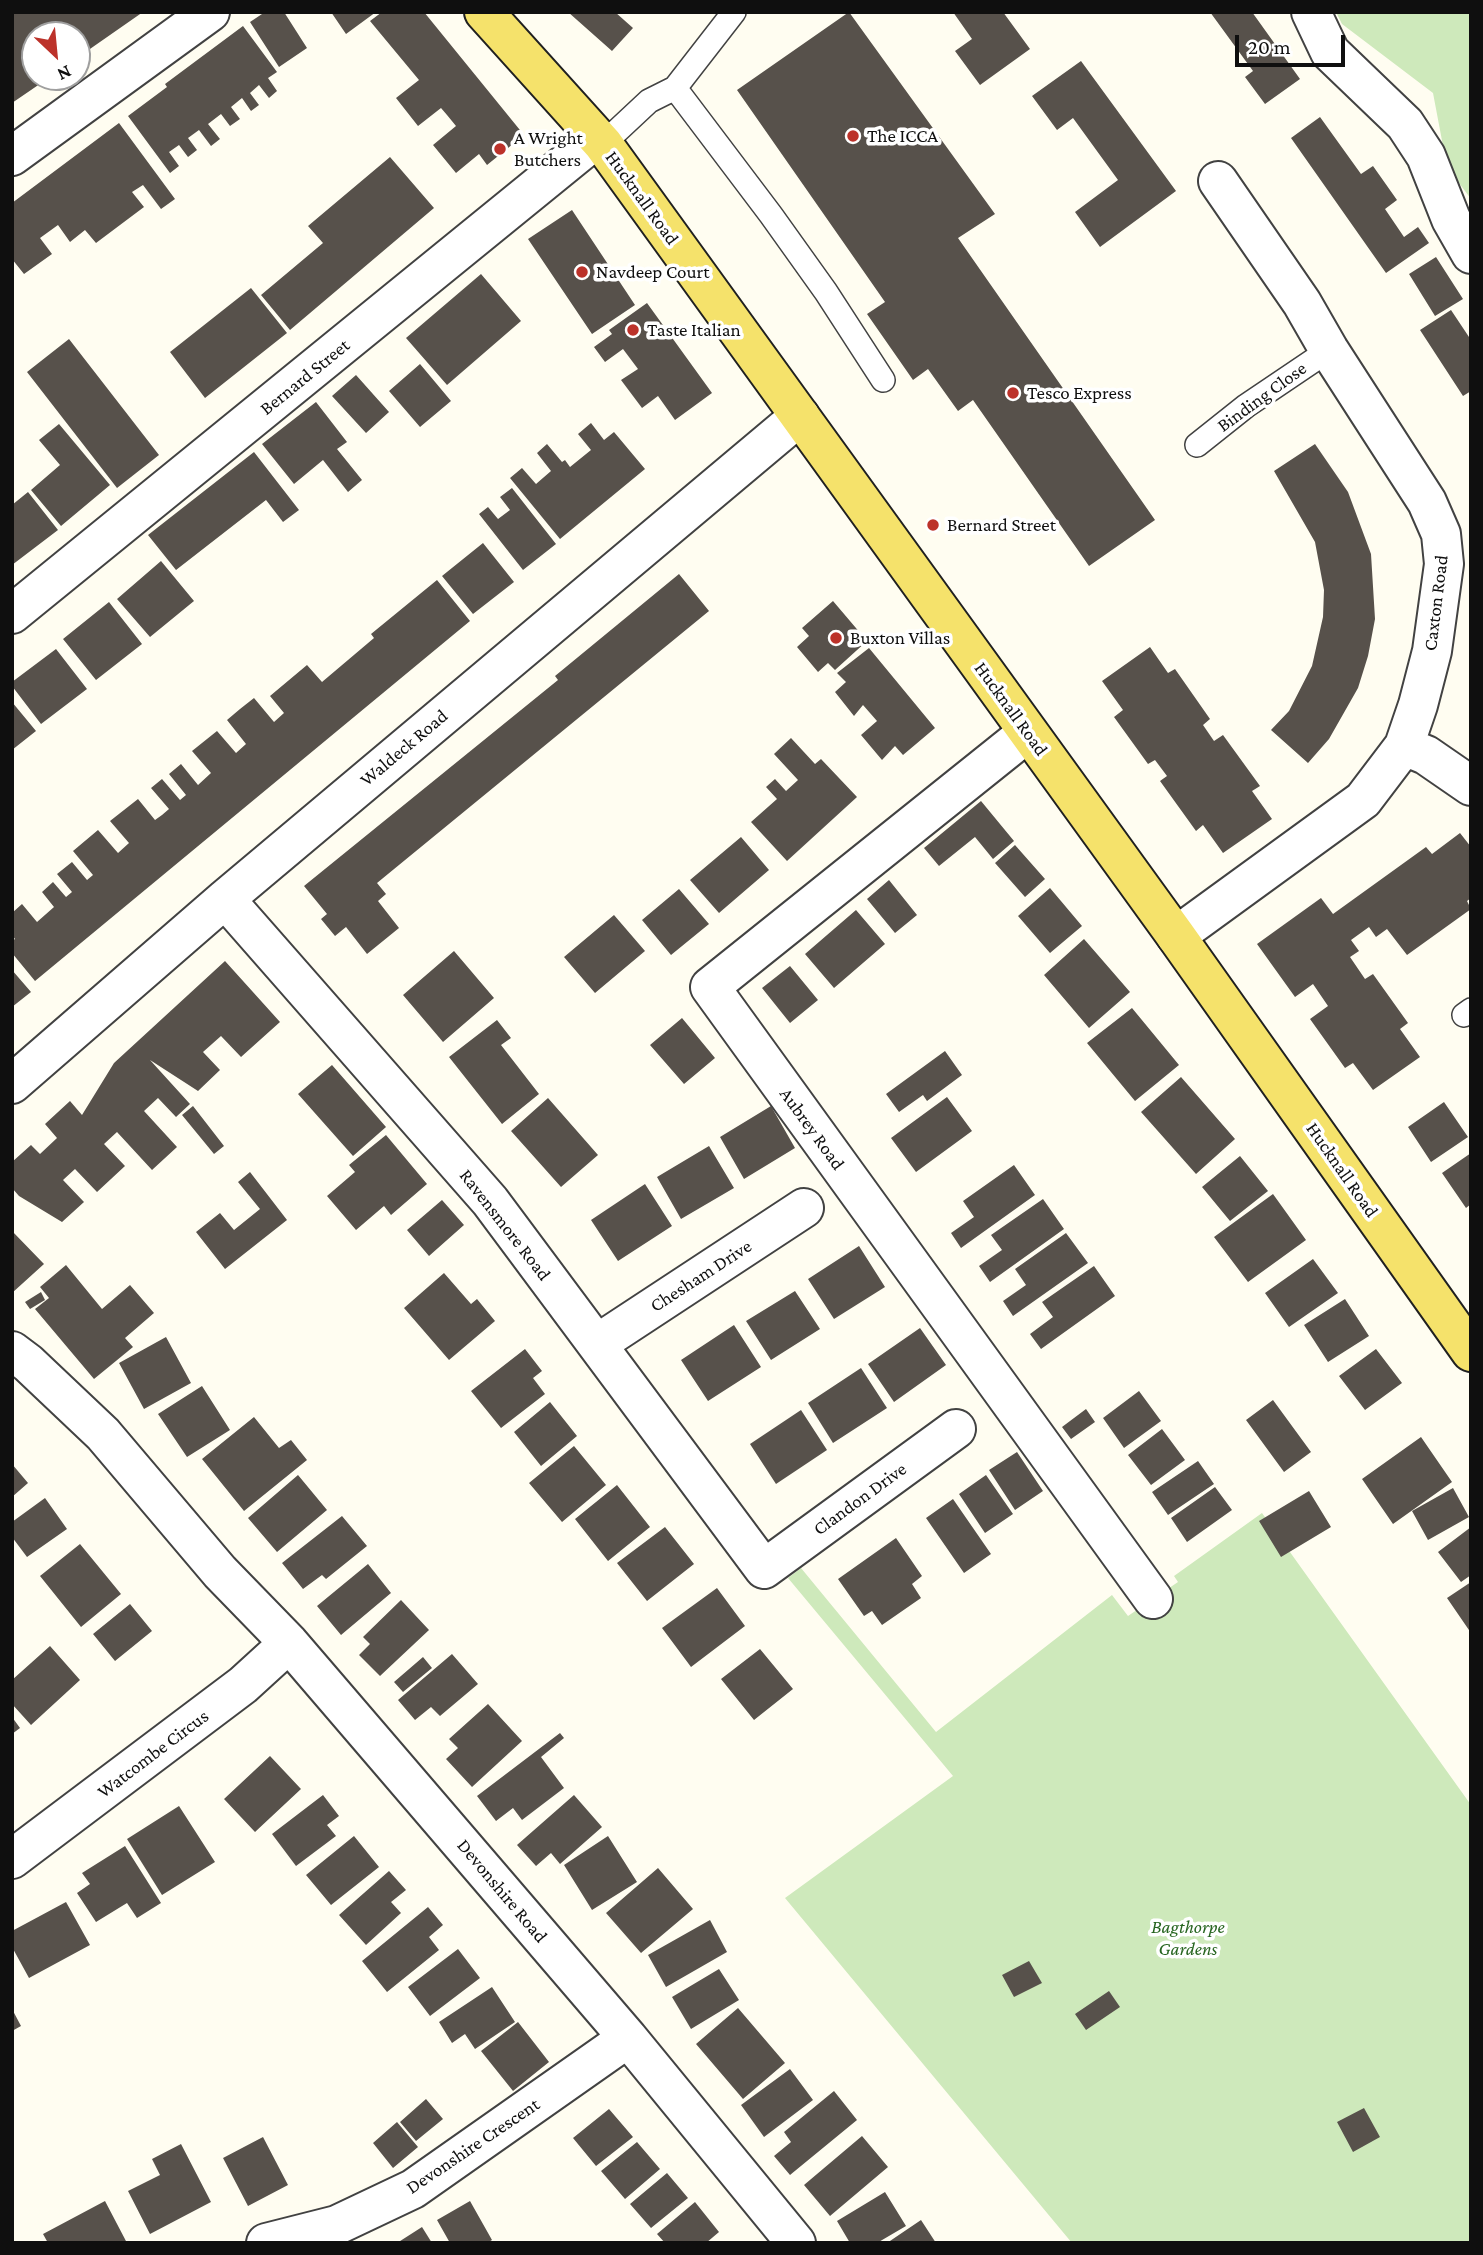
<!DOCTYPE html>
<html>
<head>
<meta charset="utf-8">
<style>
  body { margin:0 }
  #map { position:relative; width:1483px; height:2255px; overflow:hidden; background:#fffdf1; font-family:"Crimson Pro",serif }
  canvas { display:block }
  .frame { position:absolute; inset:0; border:14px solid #0f0f0f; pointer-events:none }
  .north { position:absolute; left:21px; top:21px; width:70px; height:70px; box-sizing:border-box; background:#fff; border:2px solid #9f9f9f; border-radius:50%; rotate:154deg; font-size:19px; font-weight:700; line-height:28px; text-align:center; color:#0f0f0f }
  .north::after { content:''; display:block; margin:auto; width:24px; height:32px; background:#bc322a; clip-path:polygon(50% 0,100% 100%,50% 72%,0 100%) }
  .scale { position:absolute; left:1235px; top:35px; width:110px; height:32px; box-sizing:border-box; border:4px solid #0f0f0f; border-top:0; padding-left:9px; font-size:21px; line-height:24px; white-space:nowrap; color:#0f0f0f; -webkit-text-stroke:5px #fff; paint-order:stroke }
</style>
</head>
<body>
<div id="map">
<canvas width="1483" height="2255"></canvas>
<div class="frame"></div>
<div class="north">N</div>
<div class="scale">20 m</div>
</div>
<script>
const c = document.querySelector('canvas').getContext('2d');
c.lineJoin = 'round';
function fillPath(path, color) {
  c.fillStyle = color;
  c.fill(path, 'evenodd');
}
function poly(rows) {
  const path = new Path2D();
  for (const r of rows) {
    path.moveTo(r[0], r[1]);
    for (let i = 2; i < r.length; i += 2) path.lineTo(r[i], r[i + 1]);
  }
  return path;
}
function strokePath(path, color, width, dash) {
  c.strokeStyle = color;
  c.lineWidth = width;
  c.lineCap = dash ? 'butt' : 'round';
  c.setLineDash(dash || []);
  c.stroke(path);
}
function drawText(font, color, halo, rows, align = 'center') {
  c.font = font + ' "Crimson Pro",serif';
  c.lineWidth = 7;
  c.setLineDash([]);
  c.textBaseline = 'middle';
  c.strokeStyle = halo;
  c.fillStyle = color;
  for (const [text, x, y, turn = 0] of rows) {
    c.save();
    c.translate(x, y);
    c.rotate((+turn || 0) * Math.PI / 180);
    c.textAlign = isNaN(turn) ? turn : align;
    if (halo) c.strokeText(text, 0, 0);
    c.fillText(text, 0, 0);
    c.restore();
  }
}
fillPath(poly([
  [1336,12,1471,12,1471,199,1447,167,1433,93,1342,24],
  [1262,1513,1471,1805,1471,2243,1072,2243,785,1898,953,1776,788,1578,801,1568,936,1732,1112,1595,1128,1616,1178,1582,1174,1576]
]), '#cee9bb');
fillPath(poly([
  [12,12,143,12,77,58,77,35,35,35,35,77,50,77,12,103],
  [265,12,284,12,307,48,279,67,250,22],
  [331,12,376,12,346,34],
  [382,12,424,12,524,135,487,165,479,154,456,173,433,145,456,126,447,115,441,108,418,126,396,98,419,80,370,21],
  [568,12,615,12,633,28,612,51],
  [849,12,995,214,958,238,1155,520,1089,566,973,400,958,411,928,369,913,380,867,314,885,302,737,90],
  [953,12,1003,12,1030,49,980,85,955,51,972,39],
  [1210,12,1252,12,1300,79,1265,104,1245,77,1253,71],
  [243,26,277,72,268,78,277,91,269,98,259,85,250,93,259,105,251,111,242,98,231,107,240,119,230,126,221,114,208,124,220,139,211,146,199,130,188,138,197,150,188,157,179,145,169,152,179,166,170,173,128,116,167,87,165,84],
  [1081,61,1176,191,1100,247,1075,212,1118,180,1073,118,1057,130,1032,96],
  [1320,117,1361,174,1373,166,1397,200,1385,209,1404,237,1418,227,1429,243,1386,273,1291,138],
  [119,123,175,199,161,209,143,185,132,192,144,207,96,243,85,230,70,242,58,225,40,238,52,254,24,274,12,259,12,203],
  [390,157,434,208,290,330,261,295,323,243,308,226],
  [572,210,635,305,592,334,528,239],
  [1436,257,1463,299,1435,316,1409,274],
  [481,274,521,321,447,385,406,338],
  [251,288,287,333,205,398,170,352],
  [647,303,712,393,675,420,658,396,642,408,621,380,638,369,623,349,605,362,594,347,612,334,609,330],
  [1451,310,1471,340,1471,391,1463,396,1420,330],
  [69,339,159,455,117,488,27,372],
  [420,364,451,401,420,427,389,391],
  [356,375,389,412,366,433,332,396],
  [316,402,347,442,337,449,362,480,348,492,323,460,294,484,262,444],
  [591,423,604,440,614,432,645,469,560,539,510,478,522,468,536,484,551,471,537,453,547,444,562,462,565,460,570,467,591,450,578,434],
  [59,424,110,485,61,526,31,490,60,465,39,440],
  [1315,444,1348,492,1371,554,1375,619,1368,656,1358,688,1329,739,1308,763,1271,730,1289,711,1312,666,1323,617,1324,590,1315,542,1274,471],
  [254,452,299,510,283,522,266,500,176,570,148,535],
  [512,488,556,544,523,570,479,514,488,507,498,519,510,510,500,497],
  [28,492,58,530,12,565,12,505],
  [483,543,514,582,473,614,442,576],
  [161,561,194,601,150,637,117,599],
  [679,574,709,611,377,883,386,894,378,901,399,928,367,954,346,927,335,936,321,919,327,914,304,886,558,680,555,676],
  [437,580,470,621,35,981,12,953,12,941,15,939,12,935,12,913,22,904,37,922,54,907,42,892,53,882,66,897,72,892,57,874,72,862,87,880,93,875,73,851,98,830,118,853,129,843,110,821,138,799,155,820,162,815,169,809,151,788,162,779,180,800,186,795,169,774,181,764,198,785,211,773,192,751,217,731,236,753,246,744,227,720,240,709,254,698,274,722,284,713,270,696,307,665,322,682,374,638,371,634],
  [833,601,867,641,835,670,828,663,818,672,797,647,809,636,802,628],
  [109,602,142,644,96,680,63,639],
  [1150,647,1168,673,1175,669,1210,719,1203,725,1214,741,1223,735,1260,786,1252,791,1272,819,1223,853,1203,825,1196,831,1160,781,1167,776,1155,760,1148,764,1114,717,1123,710,1102,681],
  [869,648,935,728,903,755,895,746,882,760,861,735,877,721,863,705,854,716,835,692,846,682,837,673],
  [56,649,87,689,41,724,12,686,12,682],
  [12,702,36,731,12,750],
  [791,738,815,764,821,759,857,797,787,861,751,822,777,799,766,787,775,779,786,791,798,780,774,754],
  [981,801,1014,841,993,859,975,837,939,866,924,848],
  [1460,833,1471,847,1471,898,1467,901,1471,909,1407,955,1387,929,1376,937,1369,927,1351,940,1359,951,1350,957,1365,979,1373,974,1408,1023,1400,1029,1420,1057,1373,1090,1353,1063,1345,1068,1310,1019,1328,1006,1313,984,1295,997,1257,944,1321,898,1333,914,1426,847,1432,854],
  [741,837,769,870,719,913,690,880],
  [1015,845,1045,879,1025,897,995,863],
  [889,880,917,915,895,933,867,899],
  [1050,888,1082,926,1050,953,1018,916],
  [679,889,709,924,671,955,642,920],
  [856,910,885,944,834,988,805,954],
  [614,915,645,951,595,993,564,957],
  [1084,939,1130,992,1089,1028,1044,975],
  [454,951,494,998,443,1042,403,995],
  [225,961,280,1022,241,1057,221,1036,203,1052,220,1070,198,1091,150,1060,190,1104,176,1117,158,1098,144,1111,177,1147,152,1170,117,1132,104,1144,125,1166,97,1192,75,1169,63,1180,84,1202,62,1222,19,1196,12,1188,12,1162,31,1145,40,1154,57,1138,45,1124,70,1101,82,1115,114,1063],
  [790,966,818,1000,790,1023,762,988],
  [12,970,31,992,12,1007],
  [1132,1008,1179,1065,1135,1101,1087,1043],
  [682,1018,715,1058,684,1084,650,1045],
  [497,1020,511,1038,501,1045,539,1094,502,1124,449,1057],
  [945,1051,962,1075,927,1101,923,1095,899,1112,886,1094],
  [332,1065,386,1127,353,1156,298,1094],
  [1181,1077,1235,1139,1196,1174,1141,1112],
  [947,1097,972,1131,916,1172,891,1138],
  [548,1098,598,1155,561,1187,511,1131],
  [1444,1102,1468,1137,1431,1162,1408,1127],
  [193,1106,224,1146,214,1154,182,1115],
  [771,1106,795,1148,744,1179,720,1137],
  [386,1135,427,1184,391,1215,384,1206,356,1230,327,1196,355,1172,349,1165],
  [709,1146,734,1188,681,1219,657,1177],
  [1471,1153,1471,1204,1466,1208,1442,1173],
  [1240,1156,1268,1191,1230,1221,1202,1187],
  [1014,1165,1035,1195,961,1248,951,1233,974,1217,963,1201],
  [250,1172,287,1220,225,1269,196,1232,220,1213,234,1230,260,1209,238,1182],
  [645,1184,672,1226,618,1261,591,1220],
  [1273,1194,1306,1240,1248,1282,1214,1237],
  [1043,1199,1064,1229,990,1282,979,1266,1002,1250,991,1235],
  [442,1200,464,1225,429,1256,407,1230],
  [12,1231,44,1264,12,1293],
  [1066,1233,1088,1263,1013,1316,1003,1301,1026,1285,1015,1269],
  [859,1246,885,1287,834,1319,808,1279],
  [1313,1259,1338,1293,1289,1327,1265,1293],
  [66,1265,102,1309,130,1285,154,1313,125,1338,133,1347,94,1379,35,1309,49,1298,40,1287],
  [1094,1266,1115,1296,1041,1349,1030,1334,1053,1317,1042,1302],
  [444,1273,471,1304,477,1299,495,1321,449,1360,404,1308],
  [795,1291,820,1329,771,1360,746,1321],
  [41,1292,45,1300,30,1309,25,1302],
  [1345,1299,1369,1336,1328,1362,1304,1325],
  [734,1325,761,1367,708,1401,681,1360],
  [920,1328,946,1365,894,1402,868,1364],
  [166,1337,191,1383,144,1409,119,1363],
  [525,1349,542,1371,533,1378,545,1394,501,1428,471,1391],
  [1376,1349,1402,1383,1365,1410,1339,1376],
  [861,1368,887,1408,833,1443,808,1403],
  [202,1386,230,1430,187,1457,158,1414],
  [1139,1391,1161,1421,1124,1448,1103,1418],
  [1273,1400,1311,1452,1284,1472,1246,1420],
  [550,1402,577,1436,541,1466,514,1432],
  [1086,1409,1095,1422,1071,1439,1062,1427],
  [801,1410,827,1450,776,1484,750,1444],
  [254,1417,279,1448,291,1440,307,1460,244,1511,202,1459],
  [1162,1429,1185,1460,1151,1485,1128,1455],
  [1421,1437,1452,1482,1393,1524,1362,1479],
  [574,1446,606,1485,562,1522,529,1483],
  [1017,1452,1043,1491,1015,1510,989,1470],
  [1198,1461,1214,1484,1168,1515,1152,1492],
  [12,1464,28,1483,12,1497],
  [298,1475,327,1510,277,1552,248,1518],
  [986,1475,1013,1514,985,1533,959,1494],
  [617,1485,650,1527,608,1561,575,1519],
  [1215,1487,1232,1510,1187,1542,1171,1518],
  [1453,1488,1469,1517,1428,1540,1412,1511],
  [1309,1491,1331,1527,1281,1557,1259,1521],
  [45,1498,67,1529,27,1557,12,1537,12,1522],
  [953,1499,991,1554,964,1573,926,1518],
  [342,1516,367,1546,326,1579,322,1575,303,1589,282,1563],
  [665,1527,694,1564,647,1601,617,1563],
  [1471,1527,1471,1575,1461,1582,1438,1552],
  [896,1538,922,1576,912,1584,921,1598,882,1625,872,1611,864,1616,838,1579],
  [80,1544,121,1594,81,1627,40,1576],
  [368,1564,391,1593,341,1635,317,1606],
  [1471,1582,1471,1633,1447,1598],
  [717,1588,745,1626,691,1667,662,1628],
  [401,1600,429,1630,380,1676,359,1655,370,1644,363,1637],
  [130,1604,152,1631,115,1661,93,1634],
  [50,1646,80,1680,31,1725,12,1704,12,1680],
  [760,1649,793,1689,754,1720,721,1679],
  [452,1654,478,1684,440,1716,431,1707,415,1720,398,1700],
  [423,1657,432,1668,403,1692,394,1682],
  [488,1704,522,1741,472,1787,446,1759,458,1748,449,1739],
  [12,1717,20,1728,12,1734],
  [560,1733,564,1738,541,1757,564,1788,522,1820,513,1808,496,1821,477,1796],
  [270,1756,301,1789,255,1832,224,1799],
  [323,1795,339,1816,327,1825,336,1836,296,1866,272,1834],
  [574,1795,602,1827,560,1864,551,1853,536,1866,517,1845],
  [179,1806,215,1862,162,1895,127,1839],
  [354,1836,379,1867,331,1905,306,1875],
  [608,1836,637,1882,592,1910,564,1865],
  [125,1846,161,1903,137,1918,127,1903,96,1922,77,1893,90,1884,82,1873],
  [658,1868,693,1909,641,1953,606,1913],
  [389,1871,406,1890,391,1902,401,1913,366,1945,339,1915],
  [66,1902,90,1945,29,1978,12,1947,12,1931],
  [428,1907,443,1925,429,1937,439,1950,387,1992,362,1961],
  [710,1920,727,1952,666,1987,648,1955],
  [458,1949,480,1978,430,2016,408,1987],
  [1029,1961,1042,1983,1014,1997,1002,1975],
  [719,1969,739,2000,691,2029,672,1997],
  [492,1987,515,2022,475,2049,465,2034,452,2043,439,2022],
  [1109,1991,1120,2007,1086,2030,1075,2014],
  [738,2008,785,2063,743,2099,696,2044],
  [12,2009,21,2026,12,2031],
  [518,2022,549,2062,513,2091,481,2051],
  [790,2069,813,2100,764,2137,741,2105],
  [834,2091,857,2120,790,2175,774,2156,791,2142,784,2132],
  [426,2099,443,2119,416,2141,400,2122],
  [1364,2108,1380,2137,1353,2152,1337,2122],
  [609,2109,633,2137,596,2166,573,2138],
  [397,2122,418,2147,393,2168,373,2143],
  [862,2136,888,2167,830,2216,804,2185],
  [263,2137,288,2185,248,2206,223,2158],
  [637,2142,660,2169,625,2199,601,2171],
  [181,2144,211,2202,150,2234,128,2191,160,2175,152,2159],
  [667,2173,688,2198,651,2228,630,2204],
  [885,2192,906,2226,877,2243,850,2243,837,2221],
  [105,2201,127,2243,48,2243,43,2234],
  [470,2201,492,2240,487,2243,450,2243,437,2220],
  [695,2202,719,2232,706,2243,665,2243,657,2234],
  [921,2220,936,2243,887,2243],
  [422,2227,432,2243,397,2243]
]), '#57514b');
const lane = poly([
  [734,12,675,88,771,215,826,292,883,380],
  [603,144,649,101,675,88],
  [1197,445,1246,406,1329,350],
  [1464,1015,1471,1010]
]);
const street = poly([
  [1311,12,1330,52,1405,124,1426,156,1451,219,1471,254],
  [12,156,210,12],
  [12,614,597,138],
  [1027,733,710,987,1153,1599],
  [1404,746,1426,755,1471,786],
  [225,899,490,1201,764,1569,956,1429],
  [1176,936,1363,800,1404,746,1418,705,1432,651,1444,564,1441,534,1427,502,1329,350,1302,303,1218,181],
  [12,1084,225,899,800,416],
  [597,1344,804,1208],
  [12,1351,28,1363,103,1434,220,1572,289,1643,628,2038,796,2243],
  [12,1859,243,1685,289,1643],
  [266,2243,337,2225,413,2189,628,2038]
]);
const primary = poly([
  [484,12,603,144,1176,936,1471,1352]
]);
strokePath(lane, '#424242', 26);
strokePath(street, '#424242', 42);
strokePath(primary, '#202020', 42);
strokePath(lane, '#fff', 23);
strokePath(street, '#fff', 38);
strokePath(primary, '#f5e26b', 38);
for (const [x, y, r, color] of [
  [853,136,7,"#bc322a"],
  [500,149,7,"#bc322a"],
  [582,272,7,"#bc322a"],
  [633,330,7,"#bc322a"],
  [1013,393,7,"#bc322a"],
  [933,525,7,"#bc322a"],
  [836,638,7,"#bc322a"]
]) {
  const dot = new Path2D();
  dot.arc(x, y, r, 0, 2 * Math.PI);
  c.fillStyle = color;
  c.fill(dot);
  strokePath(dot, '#fff', 2.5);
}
drawText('19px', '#0f0f0f', '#fff', [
  ["The ICCA",867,136],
  ["A Wright",514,138],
  ["Butchers",514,160],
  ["Navdeep Court",596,272],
  ["Taste Italian",647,330],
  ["Tesco Express",1027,393],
  ["Bernard Street",947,525],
  ["Buxton Villas",850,638]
], 'left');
drawText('19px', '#0f0f0f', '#fff', [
  ["Hucknall Road",642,198,54],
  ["Bernard Street",305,377,-39],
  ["Binding Close",1262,397,-36],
  ["Caxton Road",1436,603,-83],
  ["Hucknall Road",1011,709,54],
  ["Waldeck Road",404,748,-40],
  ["Aubrey Road",812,1129,54],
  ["Hucknall Road",1342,1170,55],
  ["Ravensmore Road",505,1225,52],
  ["Chesham Drive",701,1276,-33],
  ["Clandon Drive",860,1499,-36],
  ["Watcombe Circus",153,1754,-37],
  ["Devonshire Road",502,1891,50],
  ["Devonshire Crescent",473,2146,-34]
]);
drawText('italic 19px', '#276520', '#fff', [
  ["Bagthorpe",1188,1927],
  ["Gardens",1188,1949]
]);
</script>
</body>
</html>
